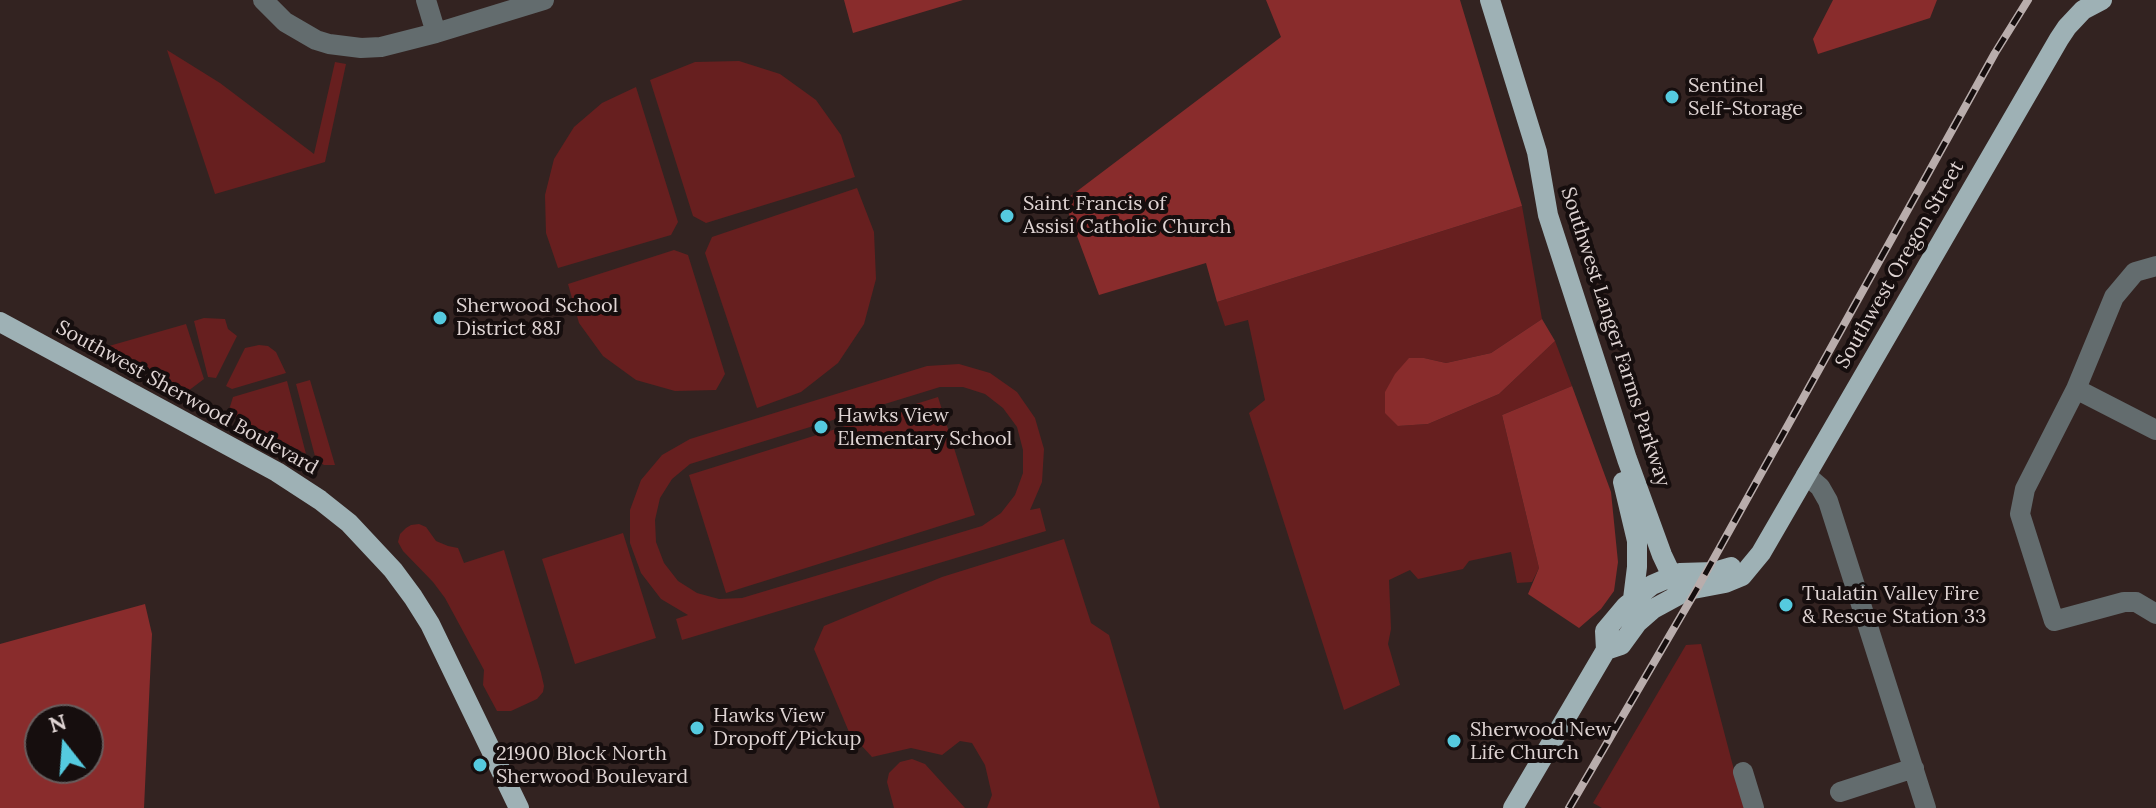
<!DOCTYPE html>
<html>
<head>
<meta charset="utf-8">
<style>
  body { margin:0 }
  #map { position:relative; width:2156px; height:808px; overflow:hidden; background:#332321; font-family:Lora,serif }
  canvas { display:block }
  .north { position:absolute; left:24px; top:704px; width:80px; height:80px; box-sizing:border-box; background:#160e0e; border:2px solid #665d5d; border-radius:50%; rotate:343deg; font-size:22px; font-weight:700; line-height:32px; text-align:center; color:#dfd4d3 }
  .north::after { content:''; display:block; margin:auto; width:28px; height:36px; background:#55cadf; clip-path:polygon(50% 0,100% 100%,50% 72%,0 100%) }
</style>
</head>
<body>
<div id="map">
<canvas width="2156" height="808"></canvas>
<div class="north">N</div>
</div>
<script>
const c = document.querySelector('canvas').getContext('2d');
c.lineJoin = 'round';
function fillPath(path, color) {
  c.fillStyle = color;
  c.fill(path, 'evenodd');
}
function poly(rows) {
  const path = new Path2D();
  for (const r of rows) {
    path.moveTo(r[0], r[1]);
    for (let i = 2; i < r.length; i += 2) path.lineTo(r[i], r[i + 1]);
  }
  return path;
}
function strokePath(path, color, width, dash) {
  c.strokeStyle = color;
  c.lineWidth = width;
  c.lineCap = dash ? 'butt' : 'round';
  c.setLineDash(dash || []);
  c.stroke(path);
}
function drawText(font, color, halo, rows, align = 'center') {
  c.font = font + ' Lora,serif';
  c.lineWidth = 8;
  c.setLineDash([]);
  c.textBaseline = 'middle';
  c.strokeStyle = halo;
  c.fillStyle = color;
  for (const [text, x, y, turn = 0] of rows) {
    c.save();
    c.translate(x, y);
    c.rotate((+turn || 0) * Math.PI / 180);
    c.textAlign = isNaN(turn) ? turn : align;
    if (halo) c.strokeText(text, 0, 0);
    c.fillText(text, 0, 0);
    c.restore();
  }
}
fillPath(poly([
  [167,50,220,83,314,154,335,62,346,64,325,162,215,194],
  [739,61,780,74,816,100,841,135,855,177,706,223,693,216,650,80,695,62],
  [636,87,678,222,671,235,558,268,546,233,545,195,554,159,574,127,602,103],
  [857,188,874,232,876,279,864,324,838,363,801,392,757,408,705,253,712,237],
  [1522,206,1542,319,1491,353,1446,363,1424,358,1398,426,1428,424,1499,394,1555,341,1572,386,1502,415,1539,568,1532,582,1517,583,1511,552,1469,561,1463,569,1418,579,1410,570,1389,580,1391,629,1388,644,1400,685,1344,710,1249,413,1265,400,1248,320,1225,326,1217,302],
  [674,250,688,255,725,374,716,390,675,391,636,380,603,356,579,323,568,284],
  [204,318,225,319,228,329,237,336,216,378,208,377,194,321],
  [186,324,204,379,188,391,109,346],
  [259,345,268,346,276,352,286,373,232,389,226,386,245,348],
  [959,364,990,373,1017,392,1035,418,1044,449,1042,482,1030,510,1040,508,1046,531,682,640,676,619,688,615,661,599,641,573,630,543,630,510,641,480,662,455,690,439,927,366],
  [940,387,963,387,985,394,1003,408,1017,427,1023,450,1023,473,1015,495,1001,513,982,526,742,598,719,599,697,593,678,581,664,563,656,542,655,520,660,498,672,479,690,464],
  [310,380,335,465,324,465,316,460,296,384],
  [287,381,306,454,228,413,233,397],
  [938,397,975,515,726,593,689,475],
  [419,524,426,527,436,541,448,546,458,548,464,563,504,550,541,673,544,686,543,692,537,699,511,711,497,711,483,685,484,670,445,598,433,582,403,551,398,542,400,534,406,528,411,525],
  [623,533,656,638,575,664,542,559],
  [1064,539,1091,623,1109,635,1160,808,987,808,992,795,985,765,972,743,960,741,942,755,911,748,872,757,849,732,814,649,824,626,942,577],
  [1701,644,1744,808,1602,808,1593,803,1686,645],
  [912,759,925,764,965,808,894,808,887,782,889,773,900,762]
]), '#671f1f');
fillPath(poly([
  [844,0,963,0,853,33],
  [1266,0,1460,0,1522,206,1217,302,1206,263,1099,295,1064,201,1281,37],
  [1833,0,1937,0,1930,18,1818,54,1813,39],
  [1542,319,1555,341,1499,394,1428,424,1398,426,1385,413,1385,392,1395,374,1409,358,1424,358,1446,363,1491,353],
  [1572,386,1611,492,1618,562,1614,591,1601,609,1579,628,1528,594,1539,568,1502,415],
  [145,604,152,634,144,808,0,808,0,644],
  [40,720,88,720,88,768,40,768]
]), '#892c2c');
strokePath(poly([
  [263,0,285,22,316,40,329,44,361,48,381,47,436,33,544,0],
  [426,0,436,33],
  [2156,266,2135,272,2114,297,2076,389,2025,489,2020,514,2054,621,2124,602,2136,602,2156,614],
  [2076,389,2156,430],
  [1806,475,1820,487,1828,501,1926,808],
  [1743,772,1754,808],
  [1840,792,1914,768]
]), '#636c6e', 20);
strokePath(poly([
  [1490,0,1537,152,1548,215,1627,459,1662,555,1680,593],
  [0,322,277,472,320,500,349,523,393,570,413,597,430,624,519,808],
  [1623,482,1637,541,1637,567,1633,599],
  [1606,650,1621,645,1637,623,1653,609,1688,590,1725,583,1742,576,1761,553,2059,39,2067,27,2083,10,2102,0],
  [1606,650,1605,631,1626,606,1652,585,1680,573,1714,572,1731,567],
  [1513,808,1613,638]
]), '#9eb1b5', 20);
const rail = poly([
  [1569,808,1698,587,1995,53,2028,0]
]);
strokePath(rail, '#b9adac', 8);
strokePath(rail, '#160e0e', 5, [15]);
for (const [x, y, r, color] of [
  [1672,97,8,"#55cadf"],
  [1007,216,8,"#55cadf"],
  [440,318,8,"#55cadf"],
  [821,427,8,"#55cadf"],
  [1786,605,8,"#55cadf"],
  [697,728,8,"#55cadf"],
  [1454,741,8,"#55cadf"],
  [480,765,8,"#55cadf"]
]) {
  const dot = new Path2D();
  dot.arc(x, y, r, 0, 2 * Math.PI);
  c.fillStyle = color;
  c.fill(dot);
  strokePath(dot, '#160e0e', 3);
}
drawText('20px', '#dfd4d3', '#160e0e', [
  ["Sentinel",1688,86],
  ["Self-Storage",1688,109],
  ["Saint Francis of",1023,204],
  ["Assisi Catholic Church",1023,227],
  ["Sherwood School",456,306],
  ["District 88J",456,329],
  ["Hawks View",837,416],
  ["Elementary School",837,439],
  ["Tualatin Valley Fire",1802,594],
  ["& Rescue Station 33",1802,617],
  ["Hawks View",713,716],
  ["Dropoff/Pickup",713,739],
  ["Sherwood New",1470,730],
  ["Life Church",1470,753],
  ["21900 Block North",496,754],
  ["Sherwood Boulevard",496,777]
], 'left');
drawText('20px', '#dfd4d3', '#160e0e', [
  ["Southwest Oregon Street",1900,265,-60],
  ["Southwest Langer Farms Parkway",1615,337,72],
  ["Southwest Sherwood Boulevard",187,398,29]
]);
</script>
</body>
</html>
